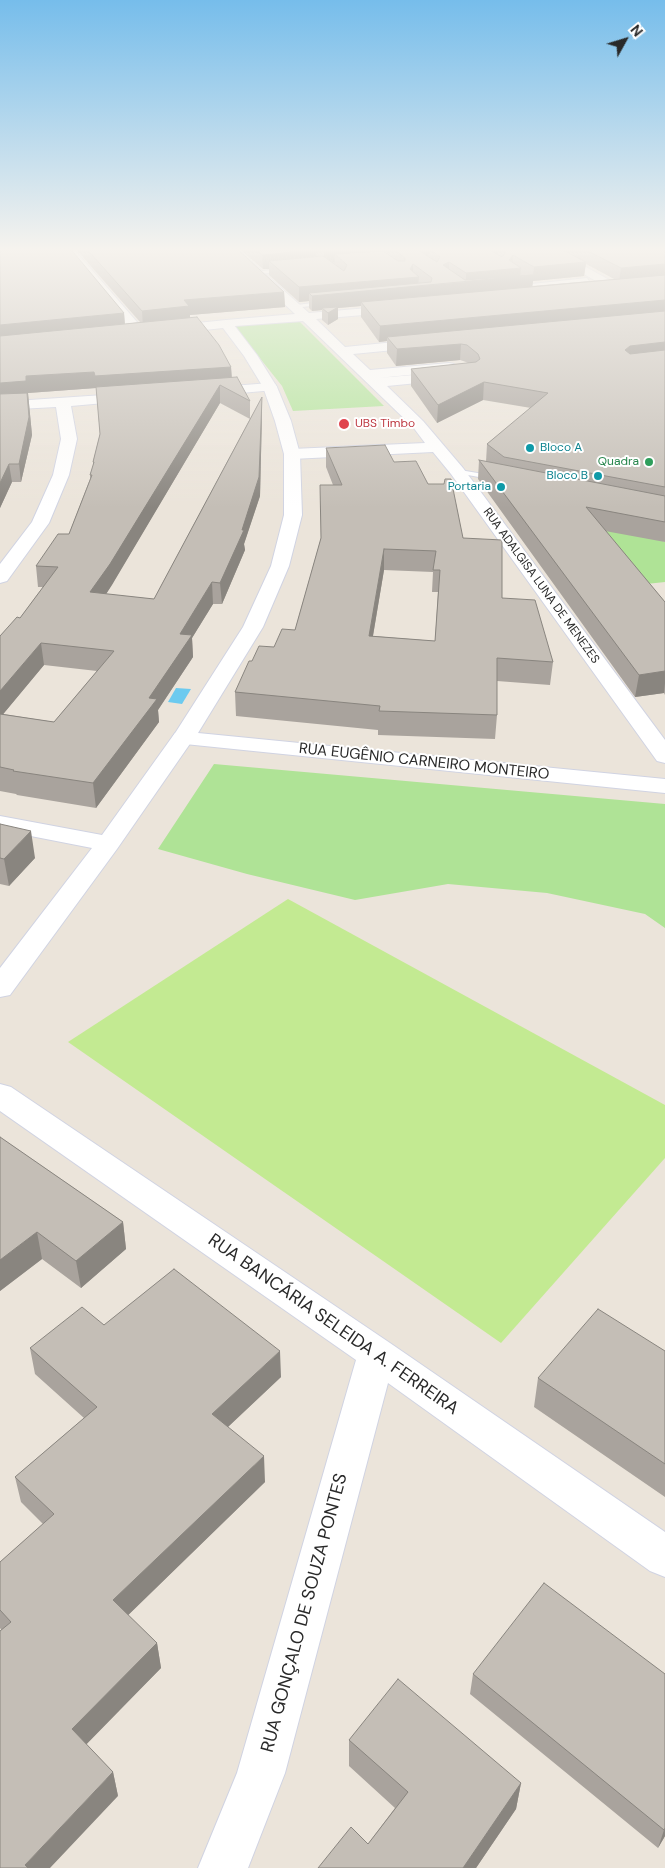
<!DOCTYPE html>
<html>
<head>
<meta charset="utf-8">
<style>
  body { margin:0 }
  #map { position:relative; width:665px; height:1868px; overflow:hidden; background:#ebe4da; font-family:"DM Sans",sans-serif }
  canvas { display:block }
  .north { position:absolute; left:600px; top:15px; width:50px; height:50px; -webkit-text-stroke:4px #fff; paint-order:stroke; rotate:51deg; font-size:14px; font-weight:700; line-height:20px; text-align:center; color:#292929 }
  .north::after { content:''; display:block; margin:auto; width:18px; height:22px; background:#292929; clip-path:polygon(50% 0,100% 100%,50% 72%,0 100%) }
</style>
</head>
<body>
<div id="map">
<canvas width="665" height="1868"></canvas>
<div class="north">N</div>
</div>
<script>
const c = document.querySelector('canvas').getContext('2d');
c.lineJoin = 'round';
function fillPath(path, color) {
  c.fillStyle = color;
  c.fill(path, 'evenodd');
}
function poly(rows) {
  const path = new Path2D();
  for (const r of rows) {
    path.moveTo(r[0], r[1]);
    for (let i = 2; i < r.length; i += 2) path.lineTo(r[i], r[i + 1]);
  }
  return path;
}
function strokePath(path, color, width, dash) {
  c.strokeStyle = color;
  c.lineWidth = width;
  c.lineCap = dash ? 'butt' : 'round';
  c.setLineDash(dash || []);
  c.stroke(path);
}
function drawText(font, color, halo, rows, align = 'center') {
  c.font = font + ' "DM Sans",sans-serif';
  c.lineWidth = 4;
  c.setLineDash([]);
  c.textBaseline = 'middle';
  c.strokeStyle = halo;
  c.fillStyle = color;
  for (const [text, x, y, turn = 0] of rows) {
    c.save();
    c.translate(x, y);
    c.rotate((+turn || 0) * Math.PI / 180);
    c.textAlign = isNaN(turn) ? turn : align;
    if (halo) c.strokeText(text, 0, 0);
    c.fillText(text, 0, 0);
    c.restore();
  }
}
fillPath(poly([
  [291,320,300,322,384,406,293,411,282,386,235,327,240,324],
  [541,496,665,542,665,582,646,584],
  [214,764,665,804,665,928,645,914,547,893,448,884,355,900,247,874,158,849]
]), '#afe396');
fillPath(poly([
  [288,899,665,1105,665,1158,501,1343,68,1042]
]), '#c3ea92');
fillPath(poly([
  [176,688,191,689,182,704,168,702]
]), '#6ccaef');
const lane = poly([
  [287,268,289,271,258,274,255,272,287,268],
  [587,278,589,281,516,288,513,286,587,278],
  [327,301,329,304,293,308,290,306,327,301],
  [454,469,495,476,499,478,495,480,457,473,454,473,454,469]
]);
const street = poly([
  [62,247,72,247,143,329,144,332,143,335,133,335,62,247],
  [224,247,235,247,309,313,403,305,405,308,403,311,399,312,316,319,345,347,425,339,432,343,425,347,353,354,370,370,449,363,454,364,456,367,449,371,378,378,448,372,453,373,455,376,453,379,448,380,387,386,423,421,463,468,665,740,665,763,657,761,451,474,433,452,292,459,286,457,284,454,286,451,292,449,425,443,413,427,303,321,221,327,220,324,226,320,295,314,224,247],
  [538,247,550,247,622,287,620,290,612,290,539,249,538,247],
  [270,383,275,384,277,387,275,390,206,396,201,395,199,392,201,389,206,388,270,383],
  [133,393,138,394,140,397,138,400,71,406,77,439,69,475,49,523,7,581,0,583,0,564,32,522,53,475,61,439,56,407,0,410,0,402,133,393],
  [183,731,191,733,194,738,117,849,10,995,0,997,0,968,92,848,0,830,0,816,102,835,175,733,183,731],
  [0,1084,11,1087,390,1343,665,1532,665,1577,650,1571,388,1383,285,1773,248,1868,198,1868,237,1773,356,1360,0,1111,0,1084]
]);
const secondary = poly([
  [226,320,231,321,257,355,277,387,291,421,300,454,302,515,289,566,263,627,198,733,665,779,665,793,175,743,172,738,243,627,271,566,284,515,284,454,275,421,263,387,244,356,223,328,168,334,162,330,168,326,226,320]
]);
strokePath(lane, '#d0d3e2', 2);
strokePath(street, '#d0d3e2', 2);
strokePath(secondary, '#d0d3e2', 2);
fillPath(lane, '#fff');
fillPath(street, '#fff');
fillPath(secondary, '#fff');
fillPath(poly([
  [0,247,124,313,125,324,140,322,74,247,235,247,284,292,285,307,190,315,190,318,231,367,232,378,250,401,250,419,262,397,262,414,260,496,244,544,245,550,222,604,213,604,192,638,193,657,158,710,159,722,96,808,17,795,16,794,0,791,0,636,20,618,43,587,38,587,36,566,69,534,90,479,90,475,93,466,93,462,100,434,96,388,28,393,32,435,21,482,12,482,0,508],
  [220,403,250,419,154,599,106,594],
  [44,665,97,671,54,722,3,714],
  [237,247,665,247,665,542,605,531,665,602,665,695,664,693,635,697,478,479,479,460,486,462,487,444,531,408,483,400,437,423,411,386,411,369,468,363,466,362,460,360,396,366,387,353,387,341,379,342,361,317,361,306,338,308,338,319,328,325,322,320,322,310,312,311,309,308,309,301,299,302,269,275,269,269,263,269],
  [586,264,614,279,532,286,533,281,584,276],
  [326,448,394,462,428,484,463,538,502,598,553,662,550,685,497,681,497,715,495,739,378,735,378,730,236,716,235,692,252,661,274,647,295,630,321,538,333,485,326,467],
  [384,570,433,572,432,592,438,592,435,641,373,636],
  [0,824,35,858,9,886,0,884],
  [0,1137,123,1222,126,1249,81,1288,42,1259,0,1291],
  [104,1325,281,1377,228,1427,265,1482,128,1615,157,1643,161,1668,86,1744,113,1772,118,1796,0,1628,0,1562,43,1524,21,1502,15,1477,84,1418,35,1374,30,1348],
  [665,1351,665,1497,534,1407,538,1378],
  [473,1674,665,1674,665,1836,658,1848,470,1694],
  [349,1740,521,1783,516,1809,476,1868,318,1868,368,1844,395,1808,349,1766]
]), '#a9a39d');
fillPath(poly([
  [351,247,376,247,376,258,335,254,335,262,324,263,324,249],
  [409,247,492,247,492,250,429,248,428,256,421,256,421,250,408,251],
  [316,250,316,264,269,261,269,269,263,269,262,255],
  [513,255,512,269,521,268,520,277,533,275,534,267,586,262,584,276,533,281,532,290,361,302,361,306,338,308,338,319,328,325,328,313,322,308,322,310,312,311,312,296,309,293,309,301,299,302,299,287,410,269,413,264,413,277,419,277,418,286,466,282,466,273,509,260],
  [449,262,449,276,443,265],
  [665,264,665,278,619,282,621,268],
  [284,292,285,307,190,315,190,322,143,327,142,311,184,300],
  [665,300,665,315,387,337,387,341,379,342,380,326],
  [124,313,125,328,0,341,0,325],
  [665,342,665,358,623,367,625,350,630,346],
  [461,344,460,360,396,366,397,349],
  [231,367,232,384,96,388,28,393,32,435,21,482,19,464,0,401,0,383,26,376,94,372],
  [484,382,483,400,437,423,438,405],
  [220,385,220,403,112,585,93,614,90,592],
  [262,397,262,414,260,496,244,544,245,550,222,604,220,583,242,530],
  [9,464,12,482,0,508,0,483],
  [384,549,384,570,369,659,369,636],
  [212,582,213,604,192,638,193,657,158,710,159,722,96,808,93,783,180,634],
  [41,643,44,665,0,718,0,691],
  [665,671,665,683,664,693,635,697,639,675],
  [31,831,35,858,9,886,4,859],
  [123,1222,126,1249,81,1288,76,1261],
  [37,1232,42,1259,0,1291,0,1260],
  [280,1351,281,1377,214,1440,212,1414],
  [264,1456,265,1482,118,1625,113,1600],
  [157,1643,161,1668,78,1753,72,1729],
  [113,1772,118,1796,50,1868,26,1868,25,1865],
  [521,1783,516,1809,476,1868,463,1868],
  [665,1828,665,1836,658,1848,664,1830]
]), '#89857f');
const building = poly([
  [0,247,69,247,124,313,0,325,0,247],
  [85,247,235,247,284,292,184,300,189,306,142,311,85,247],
  [252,247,311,247,316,250,262,255,252,247],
  [324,247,351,247,324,249,324,247],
  [391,247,413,247,437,262,440,257,429,248,440,247,485,247,502,257,506,252,498,247,557,247,586,262,534,267,513,255,509,260,521,268,466,273,449,262,443,265,465,280,533,275,312,296,309,293,431,282,432,278,413,264,410,269,419,277,299,287,269,261,323,256,344,271,347,265,335,254,383,251,398,261,405,261,405,258,391,247],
  [580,247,665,247,665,264,621,268,580,247],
  [665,275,665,300,380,326,361,302,665,275],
  [338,307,328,313,322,308,338,307],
  [665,311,665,342,630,346,625,350,630,354,665,350,665,487,504,457,487,444,548,393,484,382,438,405,411,369,476,362,480,359,478,354,467,345,461,344,397,349,387,337,665,311],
  [197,317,219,345,231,367,95,376,94,372,26,376,26,381,0,383,0,336,197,317],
  [237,377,250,401,220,385,110,564,90,592,154,599,262,397,259,477,242,530,244,530,220,583,212,582,180,634,192,635,149,698,157,699,93,783,13,771,14,770,0,767,0,714,54,722,114,651,41,643,0,691,0,636,17,617,20,618,58,567,36,566,58,534,69,534,92,475,90,475,94,462,93,462,100,434,96,387,237,377],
  [27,393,29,417,19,464,9,464,0,483,0,394,27,393],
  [385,445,394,462,416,461,428,484,444,484,445,479,451,479,463,538,502,540,502,598,535,600,553,662,497,658,497,715,379,711,380,706,235,692,249,661,252,661,259,646,274,647,282,629,295,630,321,538,320,485,342,485,326,448,385,445],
  [384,549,436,551,433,570,440,570,435,641,369,636,384,549],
  [479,460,665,496,665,522,586,507,665,602,665,671,639,675,479,460],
  [0,824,31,831,4,859,0,858,0,824],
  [0,1137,123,1222,76,1261,37,1232,0,1260,0,1137],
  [174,1269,280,1351,212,1414,264,1456,113,1600,157,1643,72,1729,113,1772,25,1865,28,1868,0,1868,0,1631,11,1622,0,1610,0,1562,54,1514,15,1477,97,1407,30,1348,82,1307,104,1325,174,1269],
  [598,1309,665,1351,665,1464,538,1378,598,1309],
  [544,1583,665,1674,665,1828,664,1830,473,1674,544,1583],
  [398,1679,521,1783,463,1868,318,1868,351,1827,368,1844,408,1792,349,1740,398,1679]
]);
fillPath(building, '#c4beb6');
strokePath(building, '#89857f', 1);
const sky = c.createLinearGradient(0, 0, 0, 508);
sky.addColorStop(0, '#76bdeb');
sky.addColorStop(0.49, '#f6f3ee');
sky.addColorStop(1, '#f6f3ee00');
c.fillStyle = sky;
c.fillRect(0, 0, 665, 508);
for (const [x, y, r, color] of [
  [344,424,6,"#e0444e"],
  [530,448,5,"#0f9aa8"],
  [649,462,5,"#2e9e5b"],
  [598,476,5,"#0f9aa8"],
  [501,487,5,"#0f9aa8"]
]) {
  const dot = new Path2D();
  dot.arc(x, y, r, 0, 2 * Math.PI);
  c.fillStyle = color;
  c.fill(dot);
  strokePath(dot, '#fff', 2);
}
drawText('12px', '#be3a42', '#fff', [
  ["UBS Timbo",355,424]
], 'left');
drawText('12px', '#0d838f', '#fff', [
  ["Bloco A",540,448,"left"],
  ["Bloco B",588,476],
  ["Portaria",491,487]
], 'right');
drawText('12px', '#27864d', '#fff', [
  ["Quadra",639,462]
], 'right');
drawText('12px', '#292929', '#fff', [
  ["RUA ADALGISA LUNA DE MENEZES",541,586,54]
]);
drawText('15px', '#292929', '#fff', [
  ["RUA EUGÊNIO CARNEIRO MONTEIRO",424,762,6]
]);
drawText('18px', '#292929', '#fff', [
  ["RUA BANCÁRIA SELEIDA A. FERREIRA",333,1325,35],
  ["RUA GONÇALO DE SOUZA PONTES",305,1613,-75]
]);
</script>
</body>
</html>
